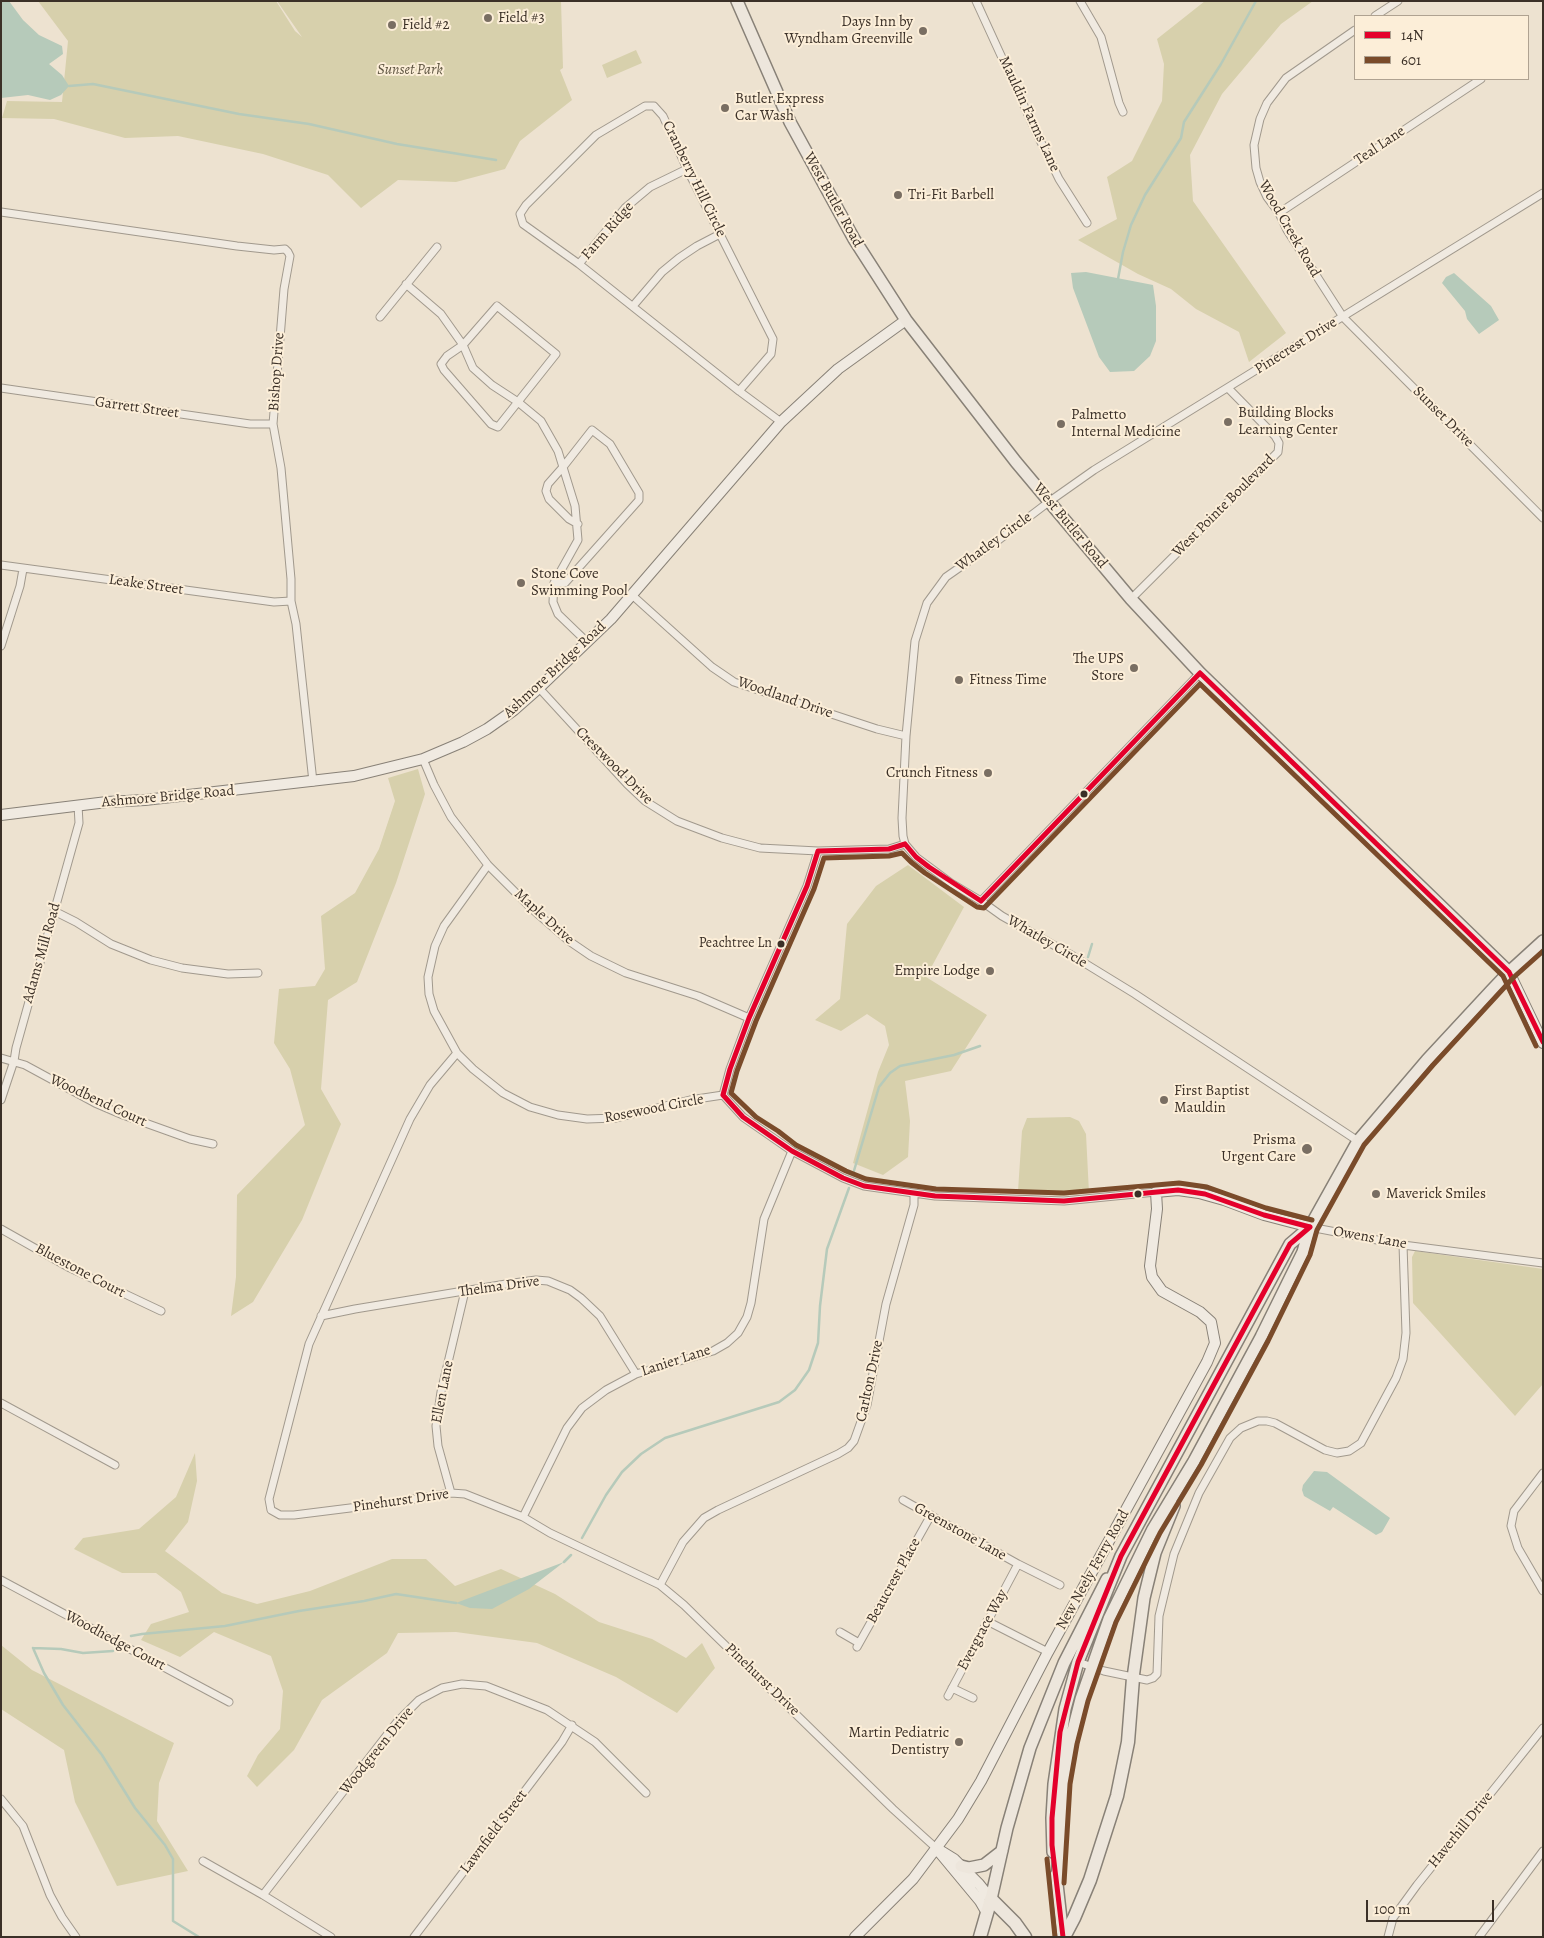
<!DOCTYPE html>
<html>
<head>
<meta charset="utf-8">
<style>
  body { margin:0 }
  #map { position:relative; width:1544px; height:1938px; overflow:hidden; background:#ede2d0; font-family:Alegreya,serif }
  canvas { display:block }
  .frame { position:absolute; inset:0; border:2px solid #3b3027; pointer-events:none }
  .legend { position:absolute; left:1354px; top:15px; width:175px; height:65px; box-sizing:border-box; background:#fceed8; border:1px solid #afa291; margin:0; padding:6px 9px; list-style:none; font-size:15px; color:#3b3027 }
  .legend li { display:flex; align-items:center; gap:10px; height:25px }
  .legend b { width:25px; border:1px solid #afa291 }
  .scale { position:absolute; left:1366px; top:1900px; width:128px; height:22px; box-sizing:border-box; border:2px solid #3b3027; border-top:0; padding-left:6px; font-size:15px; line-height:18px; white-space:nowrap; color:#3b3027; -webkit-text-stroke:4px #fceed8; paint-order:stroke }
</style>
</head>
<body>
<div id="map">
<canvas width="1544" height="1938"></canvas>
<div class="frame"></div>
<ul class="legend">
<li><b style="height:6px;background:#e4002b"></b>14N</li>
<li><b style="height:6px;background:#7a4b2a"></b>601</li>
</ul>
<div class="scale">100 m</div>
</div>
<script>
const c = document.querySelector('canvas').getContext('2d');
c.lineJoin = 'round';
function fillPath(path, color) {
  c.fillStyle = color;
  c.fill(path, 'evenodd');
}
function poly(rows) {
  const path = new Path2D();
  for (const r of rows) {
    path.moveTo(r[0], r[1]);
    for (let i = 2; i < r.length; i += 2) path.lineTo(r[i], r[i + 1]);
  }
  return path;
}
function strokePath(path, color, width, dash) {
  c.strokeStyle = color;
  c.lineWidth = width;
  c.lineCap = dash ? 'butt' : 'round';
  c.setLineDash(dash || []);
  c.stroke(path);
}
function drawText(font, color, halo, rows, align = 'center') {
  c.font = font + ' Alegreya,serif';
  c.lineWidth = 4;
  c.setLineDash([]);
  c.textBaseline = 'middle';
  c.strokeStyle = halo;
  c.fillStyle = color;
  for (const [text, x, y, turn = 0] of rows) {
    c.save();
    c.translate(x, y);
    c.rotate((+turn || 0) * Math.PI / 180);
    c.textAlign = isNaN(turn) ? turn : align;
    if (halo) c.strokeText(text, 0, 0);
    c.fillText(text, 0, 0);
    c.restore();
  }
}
fillPath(poly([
  [38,1,276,1,295,31,302,37,277,1,561,1,563,68,560,70,572,100,520,141,505,169,456,182,398,180,361,208,328,175,263,154,178,136,125,138,54,119,2,118,7,101,62,102,68,41],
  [1205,1,1313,1,1281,24,1222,94,1190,155,1193,201,1286,333,1249,362,1239,332,1196,309,1171,289,1138,274,1078,240,1117,219,1107,177,1132,161,1162,101,1164,64,1157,39],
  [636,50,642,63,607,78,602,65],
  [418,769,425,794,396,883,357,982,328,1000,321,1089,341,1124,302,1220,253,1302,231,1316,236,1277,237,1195,305,1125,290,1069,274,1043,279,989,315,986,325,969,321,916,355,893,379,849,395,801,388,778],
  [908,865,964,907,926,977,987,1015,951,1071,905,1081,910,1121,908,1157,883,1175,853,1163,878,1072,889,1045,885,1026,867,1014,841,1031,815,1020,840,999,847,924,876,886],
  [1070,1117,1079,1121,1086,1134,1089,1193,1061,1196,1018,1191,1022,1131,1027,1118],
  [1415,1251,1543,1269,1543,1384,1515,1416,1413,1303,1412,1257],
  [195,1453,197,1481,188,1522,165,1551,222,1593,257,1604,310,1591,392,1559,426,1559,455,1586,501,1569,555,1594,599,1622,652,1639,686,1658,702,1643,715,1668,677,1713,616,1677,537,1643,456,1632,398,1633,387,1653,322,1700,294,1750,257,1787,247,1776,258,1755,280,1729,283,1691,271,1656,214,1632,180,1657,141,1640,151,1624,189,1612,181,1592,156,1573,122,1573,74,1549,83,1538,139,1529,176,1497],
  [1,1645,32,1670,174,1743,159,1783,157,1821,188,1871,117,1886,75,1802,64,1750,1,1709]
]), '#d7d0ac');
fillPath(poly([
  [1,1,9,1,23,20,39,35,62,46,63,54,49,64,62,75,69,86,61,95,50,100,28,95,1,98],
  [1086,272,1153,285,1156,306,1156,341,1150,356,1134,371,1110,372,1099,357,1073,288,1071,273],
  [1454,273,1491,306,1499,320,1479,334,1467,319,1465,311,1442,283,1446,277],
  [1314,1471,1327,1472,1390,1518,1382,1532,1376,1535,1333,1507,1330,1511,1304,1496,1302,1490,1303,1485],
  [564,1562,529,1589,492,1609,470,1608,456,1603]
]), '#b6caba');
strokePath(poly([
  [69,86,93,84,239,114,309,124,397,144,496,160],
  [1118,279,1123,252,1131,225,1145,195,1181,138,1184,122,1221,64,1256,1],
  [1088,957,1092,944],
  [853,1174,879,1087,890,1073,900,1066,954,1055,980,1046],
  [582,1538,606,1495,622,1472,641,1454,665,1438,779,1402,795,1390,809,1370,818,1343,820,1306,827,1249,849,1188],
  [564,1562,571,1555],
  [131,1636,142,1634,225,1626,299,1611,364,1601,396,1594,456,1603],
  [33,1648,44,1673,63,1705,102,1755,135,1808,165,1845,173,1859,173,1921,199,1937],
  [33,1648,61,1649,83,1653,113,1651]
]), '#b6caba', 2.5);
const street = poly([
  [976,1,1036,132,1059,179,1087,223],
  [1080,1,1101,37,1119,103,1123,112],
  [1375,16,1398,1],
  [1355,30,1286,78,1267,103,1260,119,1254,145,1256,168,1260,182,1267,197,1279,213,1287,230,1343,317,1543,518],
  [1,212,237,246,274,250,285,249,288,252,290,256,284,289,273,424,281,468,291,579,291,601,296,624,313,782],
  [1279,213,1481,79],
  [579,264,625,208,650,187,687,169],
  [406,284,441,314,463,345,473,368,492,385,518,402,541,421,558,451,575,506,578,540,554,583,553,602,558,614,587,642],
  [497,306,556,354,498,427,491,424,444,370,441,364,447,356,463,345,497,306],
  [633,306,662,272,679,258,697,246,720,234],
  [380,317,437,247],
  [1,388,250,424,273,424],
  [739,391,771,354,773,339,687,169,663,116,654,106,645,106,596,135,526,205,520,214,523,224,579,264,739,391,781,422],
  [1,565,274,602,291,601],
  [554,583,565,583,639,500,639,493,610,444,592,430,563,467,548,484,546,491,549,499,569,519,578,524],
  [632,595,712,667,734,682,877,729,906,736],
  [1131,599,1278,452,1279,443,1275,436,1228,388],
  [1,646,20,586,23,569],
  [539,688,627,784,645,801,677,821,722,838,760,848,818,851,889,849,905,844],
  [423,759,434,785,451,817,488,865,531,908,569,941,591,956,626,973,698,996,749,1018],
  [488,865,444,926,435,946,428,977,429,994,434,1011,457,1053,473,1069,503,1093,530,1107,558,1115,587,1119,616,1118,690,1100,723,1095],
  [981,901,1200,673],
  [54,911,76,922,111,944,151,960,182,968,228,974,258,973],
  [457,1053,430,1085,410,1119,309,1344,269,1499,271,1510,280,1515,294,1515,390,1503,451,1493,465,1494,523,1517,550,1533,660,1585,684,1605,893,1809,936,1848],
  [1,1058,25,1065,95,1103,123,1115,190,1139,213,1144],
  [723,1095,743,1117,792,1151,843,1178,864,1186,935,1196,1064,1201,1156,1192],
  [723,1095,730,1069,749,1018,807,886,818,851],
  [1,1100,14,1061,16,1048,79,823,78,805],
  [1358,1141,1135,994,1073,956,1002,916,981,901,951,883,916,857,905,844,903,836,902,818,906,736,915,641,927,603,946,577,996,542,1050,501,1094,470,1543,193],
  [1310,1227,1403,1245,1543,1263],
  [1,1229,70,1268,161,1311],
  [321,1316,355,1309,506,1284,536,1280,548,1281,570,1290,581,1298,600,1316,636,1374],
  [1,1403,115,1465],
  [1543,1473,1514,1511,1511,1526,1518,1548,1543,1591],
  [451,1493,438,1446,436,1426,441,1392,465,1291],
  [903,1500,1018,1564,1060,1585],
  [523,1517,567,1428,582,1408,606,1390,636,1374,713,1351,727,1343,738,1333,747,1317,751,1303,764,1219,792,1151],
  [1,1580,229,1702],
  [660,1585,683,1542,704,1518,718,1510,838,1454,848,1448,854,1441,867,1405,886,1304,914,1205,914,1194],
  [987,1621,1048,1652],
  [840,1632,859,1643],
  [857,1647,931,1515],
  [1078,1662,1104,1671,1147,1680,1153,1678,1157,1674,1159,1616,1174,1554,1199,1493,1230,1438,1241,1428,1258,1421,1267,1421,1275,1423,1325,1450,1337,1453,1349,1451,1361,1443,1396,1378,1403,1359,1406,1333,1403,1245],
  [952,1688,973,1698],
  [948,1696,1018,1564],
  [1,1799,23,1826,50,1895,62,1917,76,1937],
  [203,1861,263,1895,331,1937],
  [263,1895,397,1722,419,1700,442,1688,462,1684,486,1686,547,1710,595,1742,646,1793],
  [414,1937,562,1742,572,1725],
  [1388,1937,1393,1918,1417,1885,1543,1728],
  [1479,1937,1543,1851]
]);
const secondary = poly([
  [1,815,107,802,145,800,354,776,423,759,463,742,487,729,514,710,539,688,611,619,781,422,838,369,906,320],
  [1509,972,1543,1043],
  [936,1848,980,1901,987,1913],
  [941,1851,954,1859,979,1884,991,1899],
  [855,1937,913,1879,958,1819,981,1781,1048,1652,1207,1362,1215,1343,1211,1322,1200,1312,1162,1291,1152,1277,1150,1266,1157,1209,1156,1192,1178,1190,1199,1193,1224,1200,1264,1215,1310,1227]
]);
const primary = poly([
  [737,1,790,122,854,239,906,320,1016,462,1131,599,1200,673,1509,972],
  [1133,1678,1144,1598,1155,1553,1174,1506],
  [1053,1852,1052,1818,1054,1784,1065,1709,1078,1662,1121,1556,1290,1244,1310,1227],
  [961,1866,969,1868,984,1865,1002,1851],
  [1056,1875,1063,1937],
  [1057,1883,1063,1783,1070,1742,1081,1699,1109,1619,1153,1529,1194,1461,1261,1337,1303,1252,1310,1227,1358,1141,1427,1060,1491,991,1509,972,1543,941],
  [991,1899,1007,1828,1030,1748,1064,1663,1107,1579]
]);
const highway = poly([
  [980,1937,991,1899,1015,1923,1025,1937],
  [1064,1937,1074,1918,1090,1880,1117,1796,1128,1742,1133,1678]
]);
strokePath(street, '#a1998d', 9);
strokePath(secondary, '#888177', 12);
strokePath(primary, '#888177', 14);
strokePath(highway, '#888177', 15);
strokePath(street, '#f0eae1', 7);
strokePath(secondary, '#f0eae1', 10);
strokePath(primary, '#ede6dc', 11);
strokePath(highway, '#ede6dc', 12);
strokePath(poly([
  [1200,673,1509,972,1543,1042],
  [905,844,916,857,929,867,981,901],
  [818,851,889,849,905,844],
  [981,901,1200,673],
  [723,1095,743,1117,792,1151,843,1178,864,1186,935,1196,1064,1201,1178,1190,1205,1194,1264,1215,1310,1227],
  [723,1095,730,1069,749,1018,807,886,818,851],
  [1063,1937,1052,1845,1052,1818,1060,1732,1078,1662,1121,1556,1290,1244,1310,1227]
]), '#e4002b', 5);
strokePath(poly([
  [1312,1220,1266,1208,1207,1187,1179,1183,1064,1193,936,1189,866,1179,846,1171,796,1145,778,1131,756,1117,731,1093,737,1071,756,1021,814,889,824,858,889,856,902,853,911,862,925,873,977,907,984,908,1200,684,1503,976,1536,1046],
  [1047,1859,1055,1937],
  [1064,1883,1070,1784,1077,1744,1088,1701,1116,1622,1160,1533,1201,1465,1268,1341,1310,1255,1317,1230,1364,1145,1433,1065,1514,977,1543,951]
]), '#7a4b2a', 5);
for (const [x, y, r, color] of [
  [488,18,5,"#796e62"],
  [392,25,5,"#796e62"],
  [923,31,5,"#796e62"],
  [725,108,5,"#796e62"],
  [898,195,5,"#796e62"],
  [1228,422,5,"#796e62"],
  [1061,424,5,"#796e62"],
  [521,583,5,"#796e62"],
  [1134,668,5,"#796e62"],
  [959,680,5,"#796e62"],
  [988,773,5,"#796e62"],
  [1084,794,4.5,"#3b3027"],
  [781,944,4.5,"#3b3027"],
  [990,971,5,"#796e62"],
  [1164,1100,5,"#796e62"],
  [1307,1149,6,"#796e62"],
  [1138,1194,4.5,"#3b3027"],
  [1376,1194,5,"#796e62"],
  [959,1742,5,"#796e62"]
]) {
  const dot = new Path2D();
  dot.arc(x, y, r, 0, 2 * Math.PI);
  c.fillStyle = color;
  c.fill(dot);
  strokePath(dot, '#fceed8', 2);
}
drawText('14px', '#3b3027', '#fceed8', [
  ["Peachtree Ln",772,944]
], 'right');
drawText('15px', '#3b3027', '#fceed8', [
  ["Field #3",498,18],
  ["Days Inn by",913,22,"right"],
  ["Wyndham Greenville",913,39,"right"],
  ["Field #2",402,25],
  ["Butler Express",735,99],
  ["Car Wash",735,116],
  ["Tri-Fit Barbell",908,195],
  ["Building Blocks",1238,413],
  ["Learning Center",1238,430],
  ["Palmetto",1071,415],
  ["Internal Medicine",1071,432],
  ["Stone Cove",531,574],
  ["Swimming Pool",531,591],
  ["The UPS",1124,659,"right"],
  ["Store",1124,676,"right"],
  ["Fitness Time",969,680],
  ["Crunch Fitness",978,773,"right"],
  ["Empire Lodge",980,971,"right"],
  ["First Baptist",1174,1091],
  ["Mauldin",1174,1108],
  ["Prisma",1296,1140,"right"],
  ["Urgent Care",1296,1157,"right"],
  ["Maverick Smiles",1386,1194],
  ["Martin Pediatric",949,1733,"right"],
  ["Dentistry",949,1750,"right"]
], 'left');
drawText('italic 15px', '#5e5441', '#fceed8', [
  ["Sunset Park",410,70]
]);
drawText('15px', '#3b3027', '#fceed8', [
  ["Mauldin Farms Lane",1029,114,65],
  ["Teal Lane",1380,146,-34],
  ["Cranberry Hill Circle",694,179,64],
  ["West Butler Road",833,200,61],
  ["Wood Creek Road",1289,229,60],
  ["Farm Ridge",608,231,-49],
  ["Pinecrest Drive",1296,346,-32],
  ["Bishop Drive",277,372,-86],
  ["Garrett Street",137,408,8],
  ["Sunset Drive",1443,417,45],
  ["West Pointe Boulevard",1224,506,-45],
  ["West Butler Road",1070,526,50],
  ["Whatley Circle",994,542,-36],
  ["Leake Street",146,585,8],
  ["Ashmore Bridge Road",555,670,-43],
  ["Woodland Drive",785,698,19],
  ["Crestwood Drive",614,766,45],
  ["Ashmore Bridge Road",168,797,-5],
  ["Maple Drive",544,917,42],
  ["Whatley Circle",1047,942,30],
  ["Adams Mill Road",42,953,-74],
  ["Woodbend Court",98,1101,25],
  ["Rosewood Circle",654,1109,-11],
  ["Owens Lane",1370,1238,10],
  ["Bluestone Court",80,1271,28],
  ["Thelma Drive",499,1287,-8],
  ["Lanier Lane",676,1361,-18],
  ["Carlton Drive",870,1381,-78],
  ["Ellen Lane",443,1392,-79],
  ["Pinehurst Drive",401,1501,-8],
  ["Greenstone Lane",960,1532,29],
  ["New Neely Ferry Road",1093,1570,-61],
  ["Beaucrest Place",894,1581,-61],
  ["Evergrace Way",983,1630,-62],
  ["Woodhedge Court",115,1641,28],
  ["Pinehurst Drive",762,1680,44],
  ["Woodgreen Drive",377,1751,-51],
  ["Haverhill Drive",1461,1830,-51],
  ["Lawnfield Street",494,1832,-53]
]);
</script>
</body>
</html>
